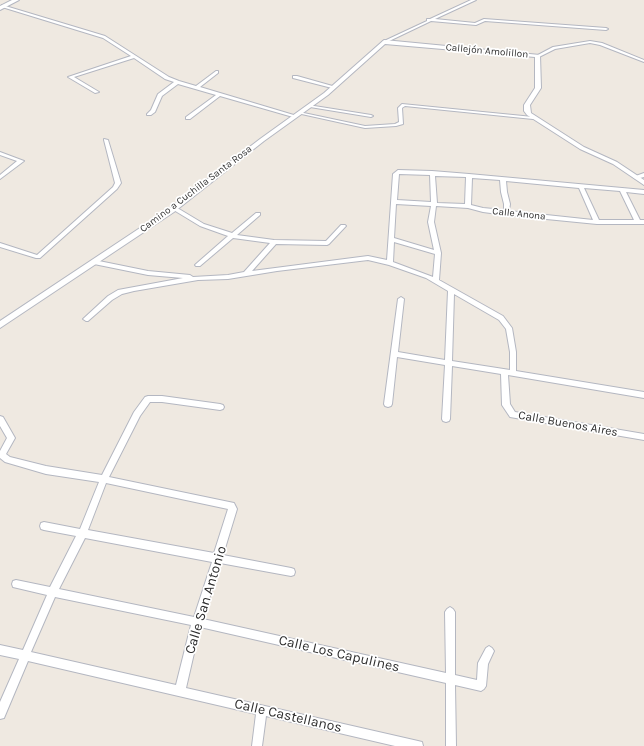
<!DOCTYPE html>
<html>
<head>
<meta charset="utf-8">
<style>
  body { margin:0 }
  canvas { display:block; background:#efe9e1 }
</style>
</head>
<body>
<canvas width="644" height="746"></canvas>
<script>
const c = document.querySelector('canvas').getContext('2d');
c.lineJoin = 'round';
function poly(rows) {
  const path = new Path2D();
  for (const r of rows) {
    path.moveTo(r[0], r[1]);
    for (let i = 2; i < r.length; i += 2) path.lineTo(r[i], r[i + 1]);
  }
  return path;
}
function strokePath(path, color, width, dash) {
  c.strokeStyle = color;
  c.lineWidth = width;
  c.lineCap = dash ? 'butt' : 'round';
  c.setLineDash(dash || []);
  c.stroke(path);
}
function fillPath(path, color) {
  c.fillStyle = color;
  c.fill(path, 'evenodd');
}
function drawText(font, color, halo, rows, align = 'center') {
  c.font = font + ' Karla,sans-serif';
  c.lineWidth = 3.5;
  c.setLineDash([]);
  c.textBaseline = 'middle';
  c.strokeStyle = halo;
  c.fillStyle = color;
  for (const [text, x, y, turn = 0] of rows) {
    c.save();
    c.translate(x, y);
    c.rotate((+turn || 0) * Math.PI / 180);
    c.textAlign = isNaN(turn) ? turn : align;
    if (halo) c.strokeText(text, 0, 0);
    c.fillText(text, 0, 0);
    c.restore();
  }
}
const minor = poly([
  [471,0,476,0,435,19,475,23,484,19,606,28,608,29,606,30,485,21,476,25,431,21,385,43,382,42,427,21,427,19,430,19,471,0],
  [2,5,105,36,169,77,179,81,196,86,216,71,218,71,218,73,200,87,297,116,293,117,220,96,190,119,186,119,186,117,216,95,178,84,162,96,155,112,151,115,147,115,147,114,151,110,158,94,174,82,165,79,134,58,74,77,99,92,95,93,68,77,131,56,103,38,2,7,2,5],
  [590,41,602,43,644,60,644,62,600,45,590,43,555,49,539,57,536,56,553,47,590,41],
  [293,76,297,76,336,87,332,88,293,78,293,76],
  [402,104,533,117,535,118,533,119,405,106,402,108,403,124,396,126,365,128,297,113,299,112,365,126,395,124,399,122,398,108,402,104],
  [308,105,371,115,373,116,371,117,310,107,308,106,308,105],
  [104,139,108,140,121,183,117,189,40,258,36,258,0,247,0,243,37,255,113,187,115,183,104,140,104,139],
  [0,152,24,161,0,179,0,175,17,161,0,155,0,152],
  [398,170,432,171,469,174,644,190,644,194,626,192,640,220,644,220,644,224,597,224,506,215,483,212,468,208,436,206,434,222,441,253,439,280,503,316,512,328,516,352,516,371,644,392,644,398,508,375,510,404,515,412,644,434,644,440,510,417,502,405,501,374,452,366,450,419,449,421,446,422,443,421,442,419,445,365,397,357,392,404,391,406,388,407,385,406,384,404,398,299,401,297,404,299,398,352,445,360,448,291,426,278,389,265,368,260,277,271,228,279,198,280,134,291,122,294,112,300,88,321,86,321,83,319,108,296,118,290,183,278,148,275,94,264,92,263,91,262,92,261,94,260,148,271,190,275,193,277,228,275,244,272,270,243,233,238,200,266,196,266,195,265,196,264,228,236,200,226,172,209,172,207,174,206,204,224,232,233,256,213,260,213,260,215,237,235,274,240,326,241,341,225,345,225,346,226,329,244,327,245,276,244,252,271,368,256,387,260,393,174,398,170],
  [399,174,430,175,431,202,397,200,399,174],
  [435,176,466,177,465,204,437,203,435,176],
  [472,178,500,180,501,192,504,204,504,210,483,208,471,205,472,178],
  [506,181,579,188,593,220,509,211,510,204,507,192,506,181],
  [584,188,620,191,634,220,599,220,584,188],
  [396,204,431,206,428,222,434,250,394,238,396,204],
  [394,242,435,254,433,277,393,262,394,242],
  [454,294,499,320,506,329,510,352,510,370,452,361,454,294],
  [644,173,644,177,636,179,633,177,644,173],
  [148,396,162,396,220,404,223,405,224,407,223,409,220,410,162,402,150,402,140,416,109,477,234,503,237,509,223,555,291,568,294,569,295,572,294,575,291,576,220,563,203,619,446,673,445,612,447,609,450,607,453,609,455,612,455,675,477,680,478,663,486,648,489,646,492,648,494,651,488,664,486,686,484,689,481,691,455,685,456,746,446,746,446,683,200,627,186,688,418,741,422,742,423,746,395,746,266,716,262,746,252,746,256,714,28,661,4,718,0,719,0,702,19,659,0,655,0,645,23,650,47,595,13,587,12,584,13,581,16,580,50,587,76,536,44,530,41,529,40,526,41,523,44,522,80,529,99,482,46,474,5,462,0,458,0,451,7,438,0,426,0,416,3,417,15,438,6,454,10,457,46,466,102,475,134,412,145,397,148,396],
  [106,483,228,509,214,553,88,530,106,483],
  [85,538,212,562,194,617,59,589,85,538],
  [55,597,191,625,176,685,31,652,55,597]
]);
const tertiary = poly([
  [384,40,540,55,541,88,530,105,531,113,584,147,617,162,644,180,644,185,613,164,580,149,527,115,524,111,524,105,535,88,535,57,385,44,328,95,264,141,174,212,0,328,0,321,170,208,260,139,324,93,384,40]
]);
const secondary = poly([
  [12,0,19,0,0,10,0,6,12,0]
]);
strokePath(minor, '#b4b7c1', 2);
strokePath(tertiary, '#b4b7c1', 2);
strokePath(secondary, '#b4b7c1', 2);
fillPath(minor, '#fff');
fillPath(tertiary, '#fff');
fillPath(secondary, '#fff');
drawText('10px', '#2e2e2e', '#fff', [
  ["Callejón Amolillon",487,51,5],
  ["Camino a Cuchilla Santa Rosa",196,189,-37],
  ["Calle Anona",519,214,6]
]);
drawText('12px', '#2e2e2e', '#fff', [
  ["Calle Buenos Aires",568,424,10]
]);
drawText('14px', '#2e2e2e', '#fff', [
  ["Calle San Antonio",206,600,-73],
  ["Calle Los Capulines",339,654,13],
  ["Calle Castellanos",288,716,13]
]);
</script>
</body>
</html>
